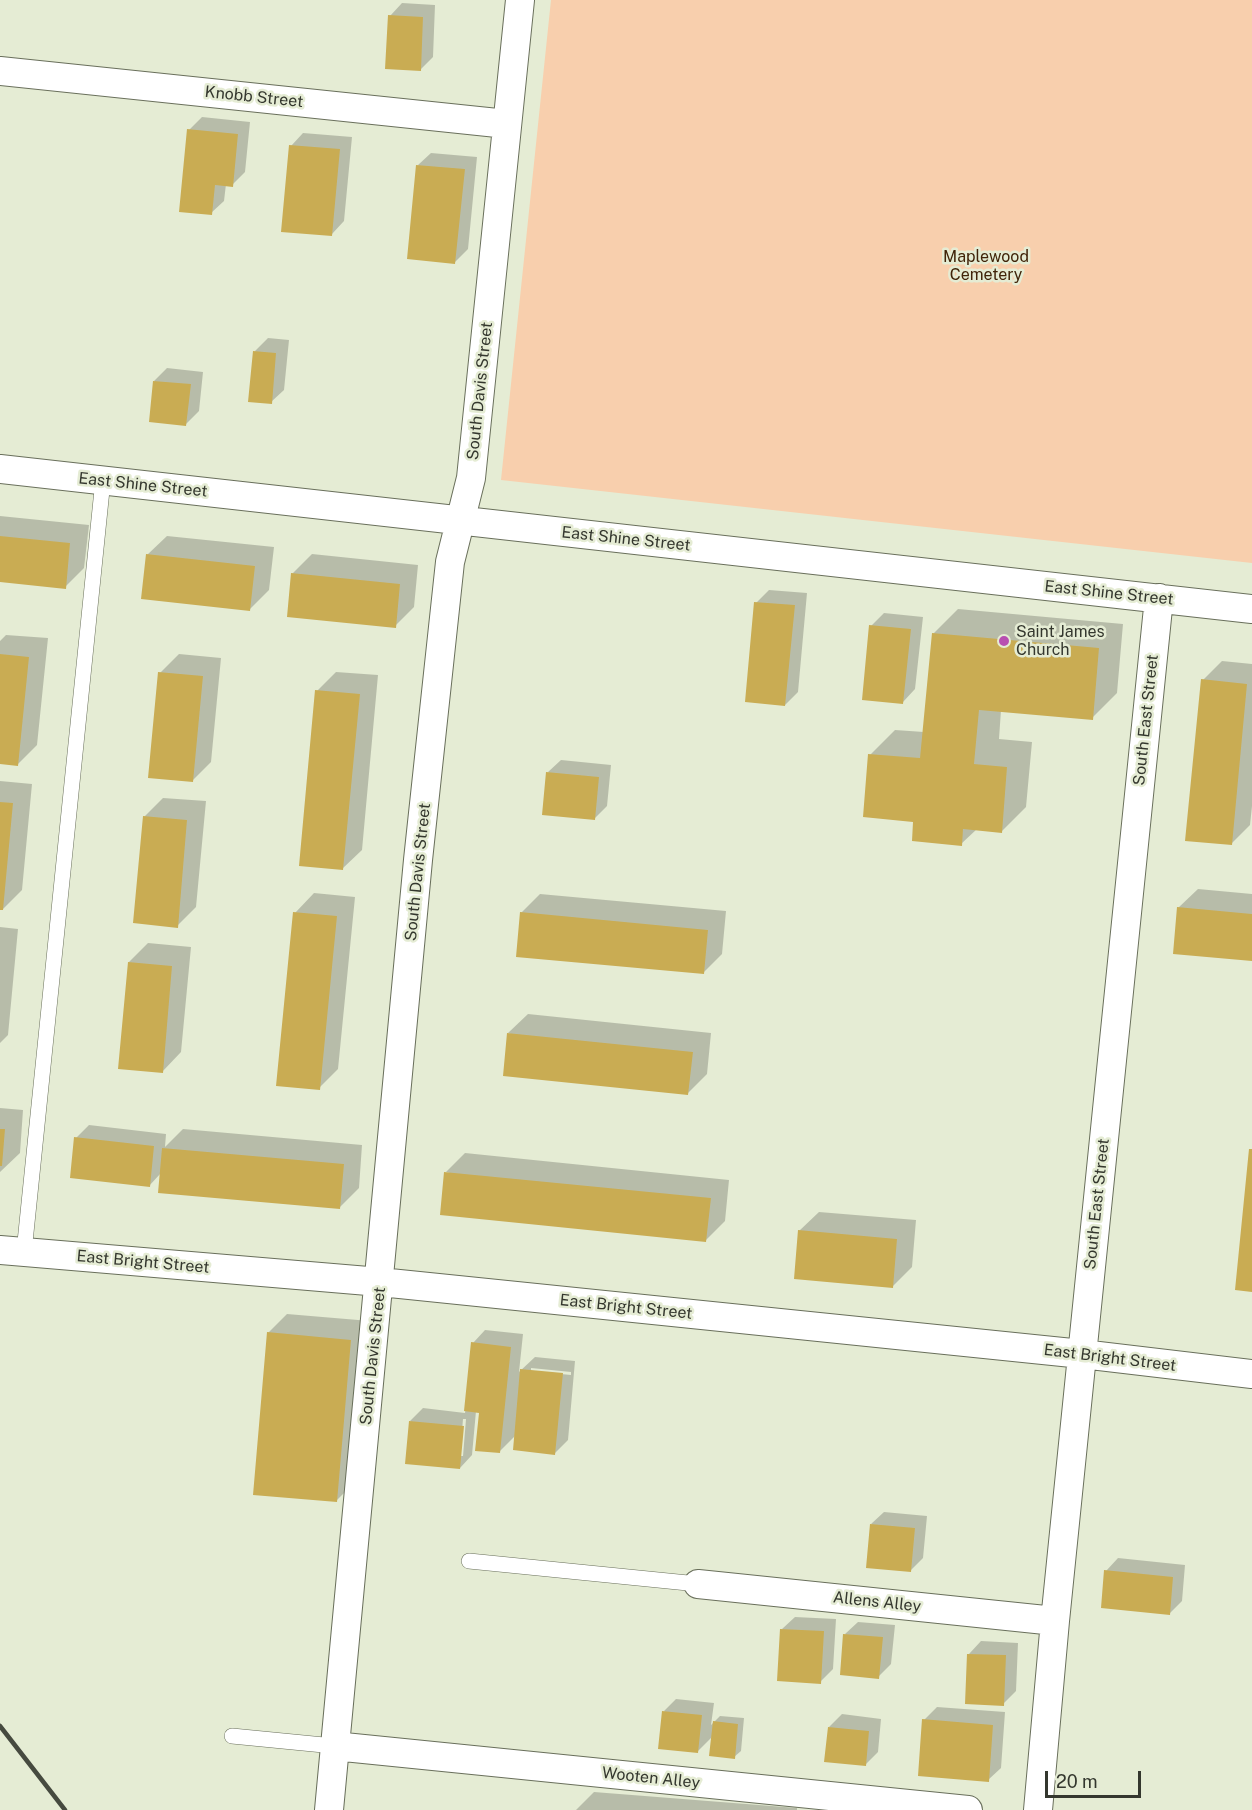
<!DOCTYPE html>
<html>
<head>
<meta charset="utf-8">
<style>
  body { margin:0 }
  #map { position:relative; width:1252px; height:1810px; overflow:hidden; background:#e5ecd4; font-family:"Public Sans",sans-serif }
  canvas { display:block }
  .scale { position:absolute; left:1045px; top:1771px; width:96px; height:27px; box-sizing:border-box; border:3px solid #34372e; border-top:0; padding-left:8px; font-size:18px; line-height:21px; white-space:nowrap; color:#34372e; -webkit-text-stroke:4px #e5ecd4; paint-order:stroke }
</style>
</head>
<body>
<div id="map">
<canvas width="1252" height="1810"></canvas>
<div class="scale">20 m</div>
</div>
<script>
const c = document.querySelector('canvas').getContext('2d');
c.lineJoin = 'round';
function fillPath(path, color) {
  c.fillStyle = color;
  c.fill(path, 'evenodd');
}
function poly(rows) {
  const path = new Path2D();
  for (const r of rows) {
    path.moveTo(r[0], r[1]);
    for (let i = 2; i < r.length; i += 2) path.lineTo(r[i], r[i + 1]);
  }
  return path;
}
function strokePath(path, color, width, dash) {
  c.strokeStyle = color;
  c.lineWidth = width;
  c.lineCap = dash ? 'butt' : 'round';
  c.setLineDash(dash || []);
  c.stroke(path);
}
function drawText(font, color, halo, rows, align = 'center') {
  c.font = font + ' "Public Sans",sans-serif';
  c.lineWidth = 5;
  c.setLineDash([]);
  c.textBaseline = 'middle';
  c.strokeStyle = halo;
  c.fillStyle = color;
  for (const [text, x, y, turn = 0] of rows) {
    c.save();
    c.translate(x, y);
    c.rotate((+turn || 0) * Math.PI / 180);
    c.textAlign = isNaN(turn) ? turn : align;
    if (halo) c.strokeText(text, 0, 0);
    c.fillText(text, 0, 0);
    c.restore();
  }
}
fillPath(poly([
  [551,0,1252,0,1252,563,501,480]
]), '#f8cfad');
fillPath(poly([
  [402,3,435,5,433,57,420,70,390,16],
  [202,117,250,122,245,172,232,185,226,184,224,201,211,213,189,130],
  [303,133,352,137,344,221,332,234,291,146],
  [431,153,477,157,468,249,455,262,418,165],
  [268,338,289,340,284,390,271,402,255,351],
  [167,368,203,372,199,411,186,424,154,381],
  [0,516,89,525,84,568,65,587,0,581],
  [167,536,274,547,269,590,250,609,147,555],
  [312,554,418,565,414,607,395,626,292,574],
  [769,590,807,593,798,692,785,705,756,603],
  [958,609,1123,624,1117,693,1092,718,1001,710,999,739,1032,742,1026,807,1001,832,977,829,961,844,915,821,870,755,895,730,924,732,933,634],
  [884,613,923,617,915,689,903,702,871,626],
  [6,635,48,638,37,745,18,764,0,763,0,641],
  [179,654,221,658,211,762,192,781,160,673],
  [1222,661,1252,664,1252,806,1250,825,1231,844,1203,680],
  [336,672,378,675,362,850,342,869,317,691],
  [561,760,611,765,607,806,594,819,548,772],
  [0,781,32,784,22,890,3,909,0,909],
  [163,798,206,801,196,907,177,926,144,817],
  [1198,889,1252,894,1252,960,1178,908],
  [314,893,355,897,338,1069,319,1088,295,913],
  [540,894,726,911,722,954,703,973,521,913],
  [0,927,18,929,8,1035,0,1043],
  [148,943,191,947,181,1052,162,1072,129,962],
  [528,1014,711,1033,707,1074,688,1093,508,1033],
  [0,1108,23,1110,20,1153,0,1172],
  [89,1125,166,1134,165,1147,183,1129,362,1145,359,1188,340,1207,161,1173,149,1186,76,1138],
  [465,1153,729,1180,725,1221,706,1240,446,1172],
  [819,1212,916,1220,912,1267,893,1286,799,1231],
  [287,1314,370,1321,356,1481,336,1501,268,1333],
  [485,1330,523,1334,519,1372,535,1357,575,1361,568,1440,555,1453,515,1436,499,1452,480,1411,476,1411,472,1455,460,1468,410,1421,423,1408,465,1413,473,1343],
  [531,1368,571,1372,571,1375,531,1371],
  [463,1419,466,1419,463,1456,460,1456],
  [884,1512,927,1516,923,1558,910,1571,871,1524],
  [1118,1558,1185,1565,1182,1601,1169,1614,1106,1571],
  [795,1617,836,1619,833,1669,820,1682,782,1629],
  [858,1622,895,1625,891,1664,878,1677,845,1634],
  [981,1641,1018,1643,1016,1691,1003,1704,969,1654],
  [676,1699,714,1703,711,1725,720,1716,744,1718,741,1751,734,1757,713,1736,697,1752,664,1711],
  [937,1707,1005,1712,1001,1768,988,1780,924,1720],
  [842,1714,881,1719,878,1752,865,1765,829,1727],
  [594,1792,797,1808,797,1810,576,1810]
]), '#0003');
fillPath(poly([
  [388,15,423,17,421,71,385,69],
  [187,129,238,134,233,187,215,185,212,215,179,212],
  [289,145,340,149,332,236,281,232],
  [416,165,465,169,455,264,407,259],
  [253,351,276,353,272,404,248,402],
  [153,381,191,384,186,426,149,422],
  [0,536,70,543,66,589,0,582],
  [146,554,255,566,250,611,141,599],
  [291,573,400,584,396,628,287,617],
  [754,602,795,605,785,706,745,702],
  [869,625,911,629,903,704,862,700],
  [932,633,1099,648,1093,720,979,710,974,764,1007,767,1002,833,963,829,962,846,912,841,913,822,863,817,868,754,920,758],
  [0,654,29,657,18,766,0,764],
  [158,672,203,676,193,782,148,778],
  [1201,679,1247,684,1232,845,1185,841],
  [315,690,360,694,343,870,299,866],
  [546,772,599,777,595,820,542,815],
  [0,802,13,803,3,910,0,910],
  [143,816,187,820,178,928,133,923],
  [1177,907,1252,914,1252,961,1173,954],
  [293,912,337,916,320,1090,276,1086],
  [520,912,708,930,704,974,516,957],
  [128,962,172,966,163,1073,118,1069],
  [507,1033,693,1052,688,1095,503,1076],
  [0,1129,5,1129,2,1166,0,1166],
  [74,1137,154,1146,150,1187,70,1178],
  [162,1148,344,1164,340,1209,158,1193],
  [1249,1149,1252,1149,1252,1292,1235,1290],
  [444,1172,711,1198,706,1242,440,1215],
  [798,1230,897,1239,893,1288,794,1279],
  [267,1332,351,1340,337,1502,253,1495],
  [471,1342,511,1347,500,1453,475,1451,479,1413,464,1411],
  [520,1369,563,1373,555,1455,513,1450],
  [409,1421,464,1426,460,1469,405,1464],
  [870,1524,915,1528,911,1572,866,1568],
  [1104,1570,1173,1577,1170,1615,1101,1608],
  [780,1629,824,1631,821,1684,777,1681],
  [843,1634,883,1637,879,1679,840,1675],
  [967,1654,1006,1655,1004,1706,965,1704],
  [662,1711,702,1715,698,1753,658,1749],
  [922,1719,993,1725,989,1782,918,1776],
  [713,1721,738,1724,735,1759,709,1756],
  [828,1727,869,1731,866,1766,824,1762]
]), '#c9ac53');
const lane = poly([
  [24,1252,103,480],
  [469,1561,698,1584],
  [232,1736,334,1746]
]);
const street = poly([
  [0,71,507,124],
  [0,469,1252,609],
  [0,1250,380,1282,1082,1354,1252,1374],
  [698,1584,1055,1621],
  [334,1746,968,1810],
  [329,1810,418,860,450,562,471,478,520,0],
  [1038,1810,1055,1621,1159,598]
]);
strokePath(lane, '#696f5b', 16);
strokePath(street, '#696f5b', 30);
strokePath(lane, '#fff', 15);
strokePath(street, '#fff', 28);
strokePath(poly([
  [0,1726,65,1810]
]), '#464a3f', 4.5);
for (const [x, y, r, color] of [
  [1004,641,6,"#b84fb1"]
]) {
  const dot = new Path2D();
  dot.arc(x, y, r, 0, 2 * Math.PI);
  c.fillStyle = color;
  c.fill(dot);
  strokePath(dot, '#e5ecd4', 2);
}
drawText('16px', '#34372e', '#e5ecd4', [
  ["Knobb Street",254,97,6],
  ["South Davis Street",480,391,-84],
  ["East Shine Street",143,485,6],
  ["East Shine Street",626,539,6],
  ["East Shine Street",1109,593,6],
  ["South East Street",1146,720,-84],
  ["South Davis Street",418,872,-84],
  ["South East Street",1097,1204,-84],
  ["East Bright Street",143,1262,5],
  ["East Bright Street",626,1307,6],
  ["South Davis Street",373,1356,-84],
  ["East Bright Street",1110,1358,7],
  ["Allens Alley",877,1602,6],
  ["Wooten Alley",651,1778,6]
]);
drawText('16px', '#402409', '#e5ecd4', [
  ["Maplewood",986,257],
  ["Cemetery",986,275]
]);
drawText('16px', '#34372e', '#e5ecd4', [
  ["Saint James",1016,632],
  ["Church",1016,650]
], 'left');
</script>
</body>
</html>
